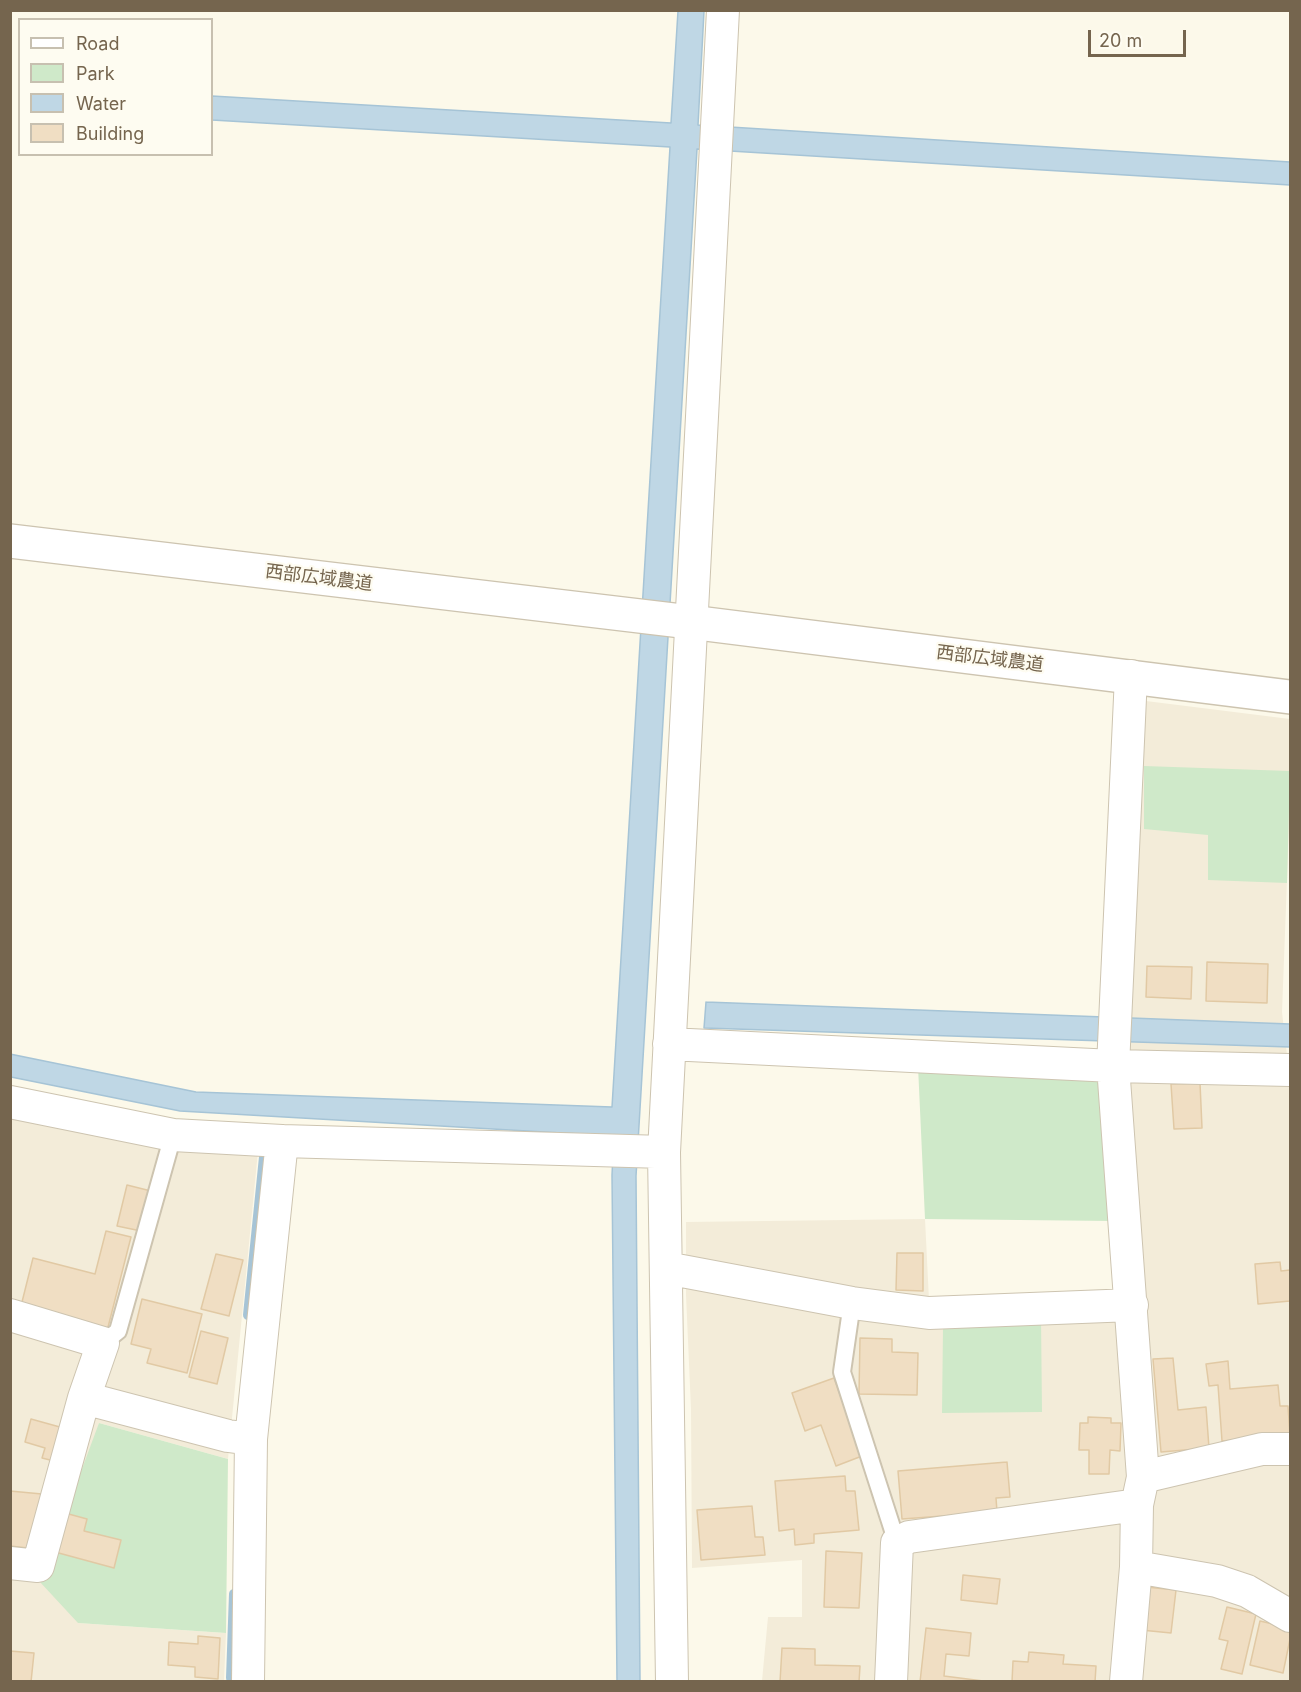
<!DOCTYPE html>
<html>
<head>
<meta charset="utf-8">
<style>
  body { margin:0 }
  #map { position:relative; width:1301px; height:1692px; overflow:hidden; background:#fcf9ea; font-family:Inter,sans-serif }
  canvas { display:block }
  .frame { position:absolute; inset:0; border:12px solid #75654e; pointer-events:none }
  .legend { position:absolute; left:18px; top:18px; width:195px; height:138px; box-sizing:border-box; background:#fefcf1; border:2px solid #c7c0b0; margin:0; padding:8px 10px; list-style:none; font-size:18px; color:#75654e }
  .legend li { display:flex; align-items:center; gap:12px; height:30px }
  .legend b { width:30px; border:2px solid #c7c0b0 }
  .scale { position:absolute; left:1088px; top:30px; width:98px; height:27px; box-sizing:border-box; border:3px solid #75654e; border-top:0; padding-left:8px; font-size:18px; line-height:21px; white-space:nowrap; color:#75654e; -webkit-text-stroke:4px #fefcf1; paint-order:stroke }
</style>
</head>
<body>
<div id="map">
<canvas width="1301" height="1692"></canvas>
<div class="frame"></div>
<ul class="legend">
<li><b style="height:8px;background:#fff"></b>Road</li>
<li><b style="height:16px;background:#cfe9c9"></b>Park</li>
<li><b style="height:16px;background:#bfd7e5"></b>Water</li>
<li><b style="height:16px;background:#f0dec3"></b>Building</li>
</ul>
<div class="scale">20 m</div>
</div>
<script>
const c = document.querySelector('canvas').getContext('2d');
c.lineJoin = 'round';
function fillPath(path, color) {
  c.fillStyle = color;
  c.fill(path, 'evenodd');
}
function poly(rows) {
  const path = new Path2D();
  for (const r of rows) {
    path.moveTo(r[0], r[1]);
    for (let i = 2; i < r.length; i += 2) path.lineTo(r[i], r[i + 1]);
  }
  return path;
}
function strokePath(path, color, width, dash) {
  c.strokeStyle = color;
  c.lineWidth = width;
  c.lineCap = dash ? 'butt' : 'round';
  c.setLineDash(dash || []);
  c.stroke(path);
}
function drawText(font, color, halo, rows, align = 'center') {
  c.font = font + ' Inter,"Noto Sans JP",sans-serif';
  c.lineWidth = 4.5;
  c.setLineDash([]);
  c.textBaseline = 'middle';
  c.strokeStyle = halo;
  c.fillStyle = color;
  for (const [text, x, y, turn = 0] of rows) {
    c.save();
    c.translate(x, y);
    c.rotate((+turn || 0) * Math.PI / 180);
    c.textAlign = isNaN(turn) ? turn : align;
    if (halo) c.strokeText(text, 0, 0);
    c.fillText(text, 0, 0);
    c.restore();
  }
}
fillPath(poly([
  [1114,697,1290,719,1290,801,1282,1012,1287,1055,1290,1055,1290,1681,762,1681,768,1617,802,1617,802,1560,692,1568,691,1409,686,1295,686,1222,925,1219,929,1300,1118,1294,1104,1006],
  [11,1113,258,1151,228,1459,99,1423,78,1623,226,1633,224,1681,11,1682]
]), '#f3ecd9');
fillPath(poly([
  [1144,766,1290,771,1287,883,1208,880,1208,835,1144,829],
  [918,1066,1104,1074,1113,1221,925,1219],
  [1041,1318,1042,1412,942,1413,943,1327],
  [99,1423,228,1459,226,1633,78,1623,40,1582]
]), '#cfe9c9');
const water = poly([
  [678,11,704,11,698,125,1290,162,1290,185,697,149,636,1176,640,1681,617,1681,612,1175,614,1136,180,1111,11,1077,10,1054,196,1092,612,1107,670,147,212,120,212,96,671,123,678,11],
  [706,1002,1290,1024,1290,1047,704,1028,706,1002]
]);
fillPath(water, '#bfd7e5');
strokePath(water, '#a6c4d6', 1.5);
strokePath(poly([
  [248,1315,264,1157],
  [231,1678,234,1594]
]), '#a6c4d6', 10);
const building = poly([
  [1207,962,1268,964,1267,1003,1206,1001,1207,962],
  [1147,966,1192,967,1191,999,1146,997,1147,966],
  [1200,1083,1202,1128,1174,1129,1171,1084,1200,1083],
  [127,1185,151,1191,141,1231,117,1226,127,1185],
  [106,1231,131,1237,106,1335,21,1306,33,1258,95,1274,106,1231],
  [897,1253,923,1253,923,1291,896,1290,897,1253],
  [216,1254,243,1260,229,1316,201,1309,216,1254],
  [1280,1262,1281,1271,1290,1270,1290,1301,1258,1304,1255,1264,1280,1262],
  [142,1299,202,1314,187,1373,147,1363,151,1349,131,1344,142,1299],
  [201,1331,228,1338,217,1384,189,1377,201,1331],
  [860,1338,892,1339,892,1352,918,1353,917,1395,859,1394,860,1338],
  [1173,1358,1178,1410,1206,1407,1209,1448,1161,1452,1153,1359,1173,1358],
  [1228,1361,1230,1389,1278,1385,1280,1406,1288,1406,1290,1435,1222,1441,1218,1385,1209,1386,1206,1364,1228,1361],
  [834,1378,862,1456,836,1466,821,1425,805,1431,792,1393,834,1378],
  [1088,1417,1111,1418,1111,1423,1121,1423,1120,1451,1110,1450,1109,1474,1089,1474,1089,1450,1079,1450,1080,1423,1088,1423,1088,1417],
  [31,1419,67,1429,58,1462,42,1458,45,1448,25,1442,31,1419],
  [1007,1462,1010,1497,996,1498,997,1512,902,1519,898,1471,1007,1462],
  [845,1476,846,1491,855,1491,859,1530,814,1534,814,1543,795,1545,794,1529,779,1531,775,1481,845,1476],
  [10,1491,42,1494,37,1549,10,1546,10,1491],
  [752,1506,755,1537,763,1537,765,1555,701,1560,697,1510,752,1506],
  [65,1513,87,1519,84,1531,121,1540,114,1568,55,1552,65,1513],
  [826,1551,862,1553,859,1608,824,1607,826,1551],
  [963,1575,1000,1579,997,1604,961,1600,963,1575],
  [1146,1587,1176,1590,1171,1633,1141,1630,1146,1587],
  [1227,1607,1256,1614,1242,1674,1221,1669,1228,1641,1219,1639,1227,1607],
  [1260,1621,1290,1628,1290,1639,1283,1673,1250,1665,1260,1621],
  [926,1628,971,1633,969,1656,946,1654,944,1676,991,1682,920,1682,926,1628],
  [198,1636,220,1638,218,1679,195,1677,195,1667,168,1665,169,1642,198,1644,198,1636],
  [782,1648,815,1649,815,1665,860,1666,859,1682,780,1682,782,1648],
  [10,1651,34,1653,31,1682,10,1682,10,1651],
  [1029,1652,1064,1655,1063,1664,1096,1666,1095,1682,1012,1682,1013,1661,1028,1662,1029,1652]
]);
fillPath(building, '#f0dec3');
strokePath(building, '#e1c9a4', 1.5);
const service = poly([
  [852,1303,842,1372,897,1543],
  [103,1343,118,1331,173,1135]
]);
const minor = poly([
  [669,1044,1113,1066,1290,1070],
  [10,1102,173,1135,282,1141,664,1152],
  [666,1268,852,1303,929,1313,1132,1305],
  [10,1315,103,1343,84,1398],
  [1143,1477,1262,1449,1290,1449],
  [10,1563,38,1566,84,1398,228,1436,251,1439],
  [1136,1567,1217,1581,1247,1591,1290,1616],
  [248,1682,251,1439,282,1141],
  [672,1682,664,1152,723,10],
  [891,1682,897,1543,909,1537,1137,1505],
  [1126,1682,1136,1567,1137,1505,1143,1477,1113,1066,1131,676]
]);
const tertiary = poly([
  [10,541,690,622,1290,697]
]);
strokePath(service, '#cdc4b0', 20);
strokePath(minor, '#cdc4b0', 34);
strokePath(tertiary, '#cdc4b0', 36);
strokePath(service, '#fff', 16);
strokePath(minor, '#fff', 32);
strokePath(tertiary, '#fff', 33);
drawText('18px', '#75654e', '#fefcf1', [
  ["西部広域農道",319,578,7],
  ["西部広域農道",990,659,7]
]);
</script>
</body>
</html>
